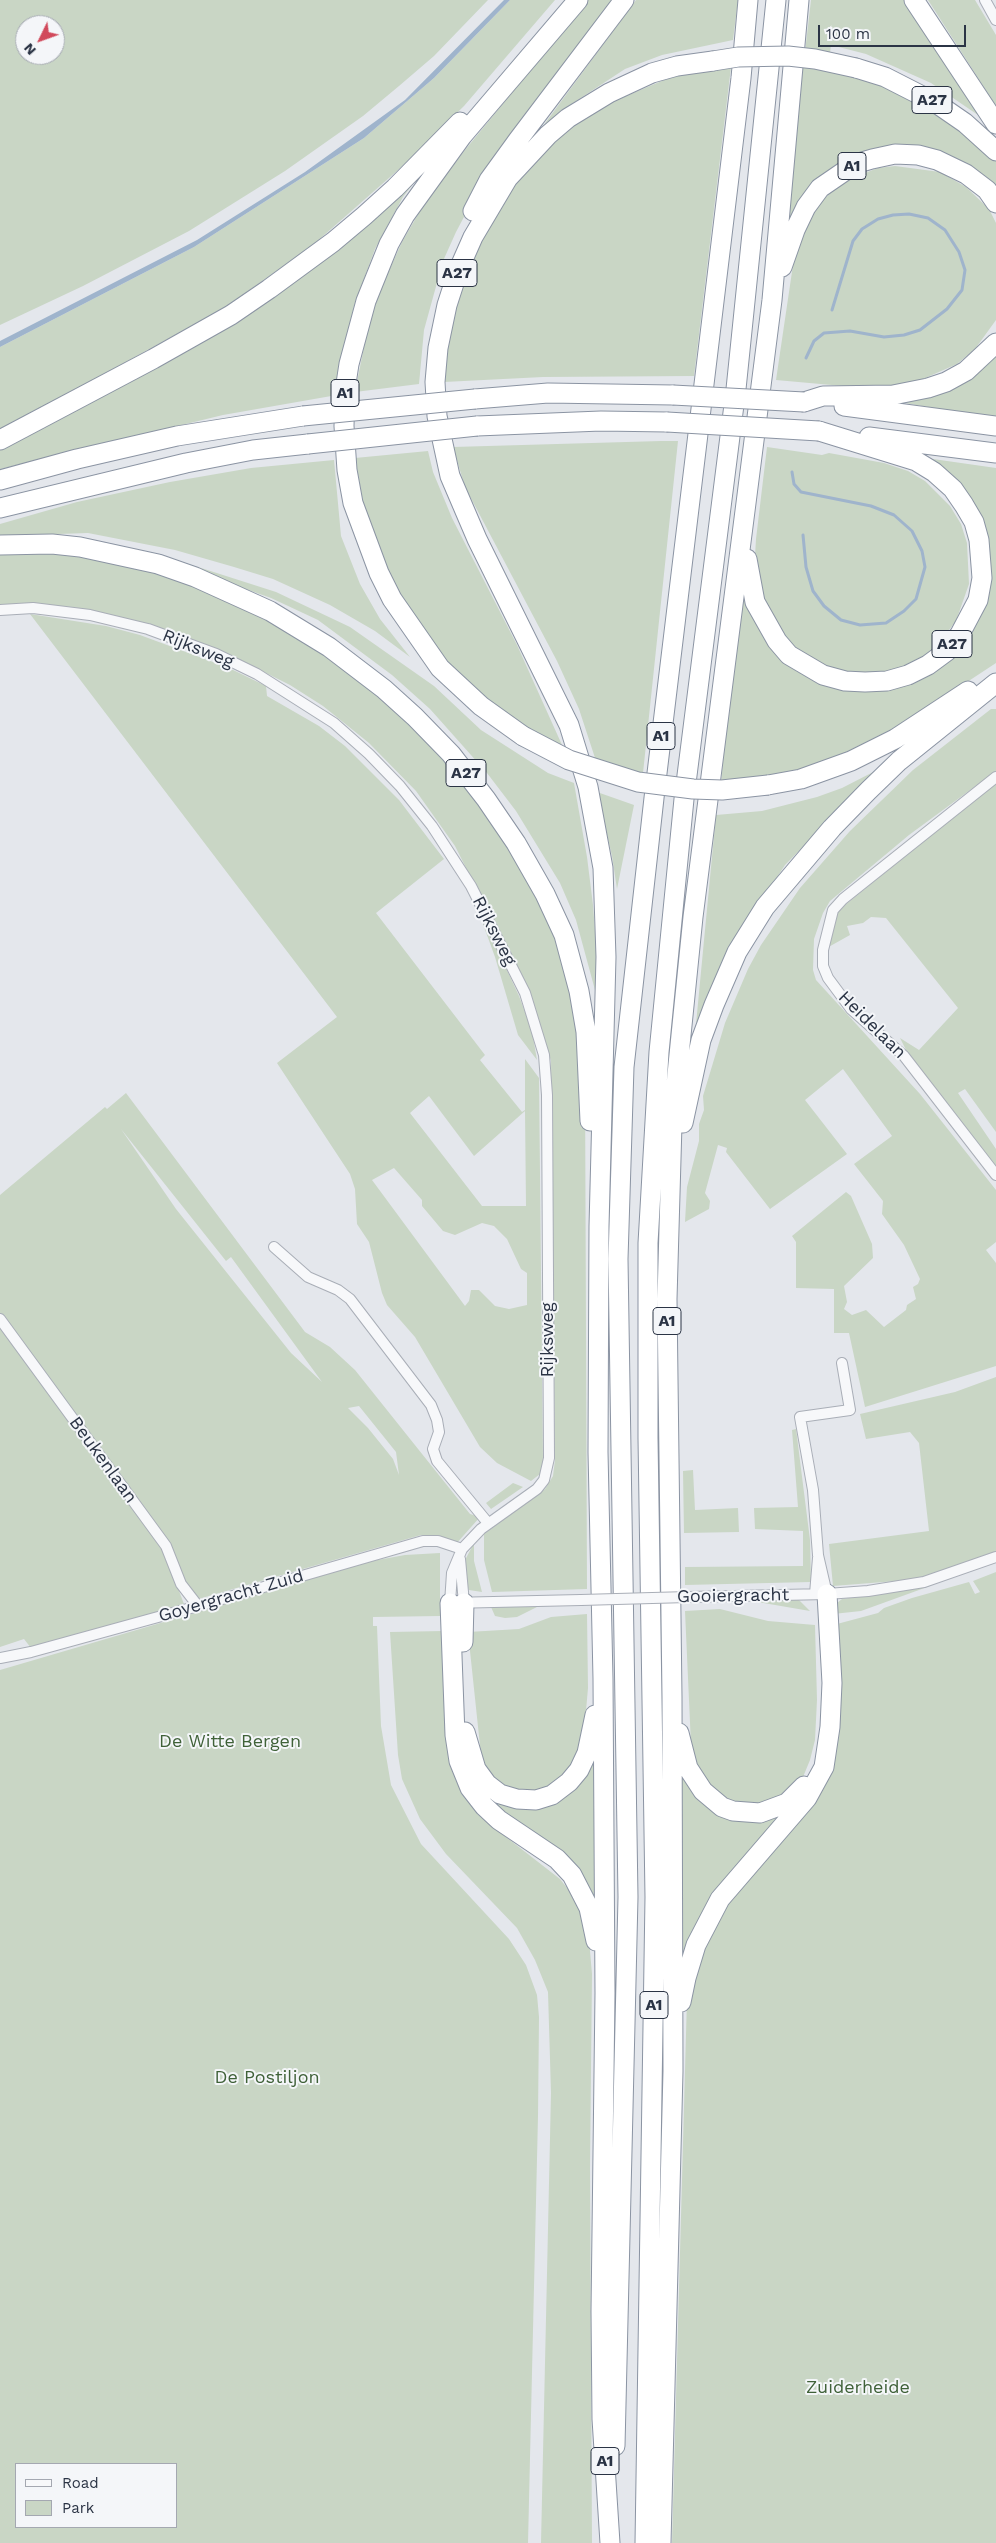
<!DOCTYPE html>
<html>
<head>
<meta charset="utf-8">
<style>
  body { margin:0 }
  #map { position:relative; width:996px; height:2543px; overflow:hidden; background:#e4e7ec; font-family:"Work Sans",sans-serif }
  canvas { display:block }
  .legend { position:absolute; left:15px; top:2463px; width:162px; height:65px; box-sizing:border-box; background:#f4f6f9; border:1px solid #a4a8b1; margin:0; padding:6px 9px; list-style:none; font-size:15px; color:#2b3445 }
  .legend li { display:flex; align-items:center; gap:10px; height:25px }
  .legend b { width:25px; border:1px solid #a4a8b1 }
  .north { position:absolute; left:15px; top:15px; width:50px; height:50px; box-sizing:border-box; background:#f4f6f9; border:1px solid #a4a8b1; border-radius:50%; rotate:228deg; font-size:14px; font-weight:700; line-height:20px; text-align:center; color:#2b3445 }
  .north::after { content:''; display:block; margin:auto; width:18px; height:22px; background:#d1495b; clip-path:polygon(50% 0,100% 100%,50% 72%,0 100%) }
  .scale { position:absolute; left:818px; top:25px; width:148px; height:22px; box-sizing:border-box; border:2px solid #2b3445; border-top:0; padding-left:6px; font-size:15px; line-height:18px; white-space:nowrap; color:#2b3445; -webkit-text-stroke:4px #f4f6f9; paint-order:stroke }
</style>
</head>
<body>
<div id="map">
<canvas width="996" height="2543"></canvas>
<ul class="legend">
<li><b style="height:6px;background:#f7f8fa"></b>Road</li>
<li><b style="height:14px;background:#c9d6c5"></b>Park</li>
</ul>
<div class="north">N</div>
<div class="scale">100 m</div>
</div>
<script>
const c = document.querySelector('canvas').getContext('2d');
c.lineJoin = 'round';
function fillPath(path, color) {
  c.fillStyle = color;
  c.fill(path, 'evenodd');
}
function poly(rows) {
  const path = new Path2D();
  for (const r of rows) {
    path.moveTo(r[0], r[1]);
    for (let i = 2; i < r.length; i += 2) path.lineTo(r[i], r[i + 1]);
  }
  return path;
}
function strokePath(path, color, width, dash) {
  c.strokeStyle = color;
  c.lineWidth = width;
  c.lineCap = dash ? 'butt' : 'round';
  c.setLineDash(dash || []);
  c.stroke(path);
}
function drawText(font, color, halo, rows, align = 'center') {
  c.font = font + ' "Work Sans",sans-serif';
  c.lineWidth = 4;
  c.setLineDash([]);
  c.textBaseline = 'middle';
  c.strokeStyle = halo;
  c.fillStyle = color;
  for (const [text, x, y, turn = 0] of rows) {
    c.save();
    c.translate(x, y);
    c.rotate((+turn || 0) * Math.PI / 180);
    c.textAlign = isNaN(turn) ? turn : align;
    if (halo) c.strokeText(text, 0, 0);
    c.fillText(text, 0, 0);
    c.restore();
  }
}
fillPath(poly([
  [0,0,488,0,434,56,399,86,363,116,285,171,189,231,83,286,0,325],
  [25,25,55,25,55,55,25,55],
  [510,0,555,0,464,106,406,163,314,244,226,307,0,431,0,347,194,247,364,138,434,78],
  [588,0,617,0,483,181,456,232,443,261,424,330,419,384,355,392,369,322,382,286,402,242,427,199,465,150],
  [636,0,738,0,733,40,662,55,625,69,570,105,543,126],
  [811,0,906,0,978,115,931,83,866,54,831,45,828,69,856,76,910,97,983,146,996,160,996,194,938,152,842,165,783,242],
  [928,0,975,0,996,35,996,106],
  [731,67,694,376,543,377,444,382,445,356,451,320,463,279,489,222,521,170,586,113,664,80,691,72],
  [895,166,940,172,966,187,989,209,996,223,996,320,975,349,957,364,914,383,893,387,865,388,776,380,793,265,810,213,834,189,849,179,878,168],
  [416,180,403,197,375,249,354,306,342,358,337,395,223,415,0,469,0,450,126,383],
  [996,347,996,419,888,400],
  [661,441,678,441,643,773,596,761,579,709,557,661,465,487,453,447],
  [767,447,822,455,829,453,884,463,908,471,925,481,950,506,961,524,967,543,969,584,956,621,934,649,919,661,890,673,854,674,833,670,796,650,765,610,754,573,756,539],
  [428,451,433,472,452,518,517,645,562,745,525,728,499,712,445,662,394,591,366,518,355,458],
  [905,455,996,468,996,663,885,736,797,775,721,783,732,666,744,580,792,663,890,687,975,622,977,516],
  [334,460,341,536,360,584,380,619,410,657,375,631,330,605,273,579,234,567,175,550,88,533,0,536,0,524,77,502,170,482,251,468],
  [0,550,116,557,258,609,382,693,479,793,561,931,585,1077,587,1589,492,1592,484,1560,484,1534,545,1489,553,1476,555,1460,551,1061,532,999,455,846,416,791,369,743,323,706,290,685,230,655,191,639,133,620,73,607,0,604],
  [173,559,276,592,350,627,434,686,481,730,548,773,574,783,587,857,593,905,597,957,595,990,576,920,560,883,516,811,487,773,430,709,392,675,318,620,271,598,172,563],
  [30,614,106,626,140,635,229,668,266,686,267,696,319,726,345,746,399,800,444,859,376,913,485,1055,480,1060,522,1112,525,1110,525,1059,539,1078,543,1462,540,1474,531,1481,497,1463,480,1447,415,1337,387,1305,382,1293,369,1242,357,1224,355,1189,350,1174,277,1063,337,1017],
  [429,1096,474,1156,525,1111,526,1206,482,1206,410,1113],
  [394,1168,422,1200,422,1206,443,1231,455,1235,482,1223,494,1226,507,1239,521,1269,527,1273,527,1305,509,1309,495,1306,479,1290,471,1290,469,1301,465,1306,372,1180],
  [991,709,996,709,996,771,909,835,830,901,823,913,814,939,813,970,816,980,920,1094,996,1190,996,1242,986,1250,996,1263,996,1366,865,1407,849,1333,834,1333,834,1289,796,1288,796,1242,792,1236,846,1192,851,1196,872,1244,873,1258,844,1286,847,1302,844,1309,852,1315,866,1310,884,1327,906,1310,907,1305,916,1299,913,1287,918,1284,920,1279,904,1245,882,1214,883,1201,854,1164,892,1136,843,1069,805,1100,847,1154,770,1209,726,1152,727,1148,718,1145,705,1193,710,1201,709,1209,685,1222,687,1187,699,1141,699,1124,704,1110,703,1096,725,1023,748,969,761,945,800,888,850,831,913,770],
  [881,768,785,865,731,947,696,1024,716,815,762,811,817,797,842,788],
  [996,783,996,1132,965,1089,958,1093,996,1149,996,1167,910,1058,900,1038,919,1050,958,1008,886,918,871,917,863,923,847,926,850,935,825,949,833,923,840,909],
  [597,792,634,805,617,889,612,856],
  [475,902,519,996,532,1031,537,1060,518,1035,495,957],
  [126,1093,305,1332,330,1347,355,1370,470,1514,480,1517,456,1544,421,1535,195,1600,189,1588,179,1591,184,1604,31,1648,24,1639,0,1647,0,1195,105,1107,107,1109],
  [121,1129,226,1261,231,1257,322,1382,291,1353,176,1209],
  [359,1406,396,1452,399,1475,393,1459,368,1428,348,1408],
  [996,1377,996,1556,947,1572,909,1580,833,1586,829,1544,929,1531,919,1443,910,1432,866,1439,860,1414,955,1392],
  [796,1429,810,1540,811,1582,685,1585,685,1567,803,1566,803,1531,755,1529,754,1508,798,1507,792,1430],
  [693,1470,695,1510,738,1508,739,1532,684,1533,683,1471],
  [513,1483,523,1487,491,1509,486,1503],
  [474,1543,474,1561,482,1592,469,1590,465,1581,464,1562],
  [440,1553,440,1616,373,1617,373,1626,377,1626,381,1726,391,1785,421,1844,509,1939,526,1965,537,1995,539,2017,538,2116,528,2543,0,2543,0,1670,372,1561,405,1555],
  [16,2464,176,2464,176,2527,16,2527],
  [996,1572,996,2543,672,2543,687,1998,709,1934,736,1890,819,1790,837,1624,878,1613,884,1608,912,1598,969,1582,975,1594,980,1592,973,1581],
  [930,1586,861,1611,833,1614,837,1603,842,1599],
  [797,1598,810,1611,746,1600],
  [541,1605,517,1617,505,1618,495,1616,491,1607],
  [720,1609,768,1621,815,1625,817,1700,815,1740,810,1760,803,1777,792,1790,757,1807,726,1801,704,1781,695,1760,691,1745,685,1611],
  [587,1614,588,1688,585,1722,577,1758,555,1785,532,1795,500,1788,486,1769,481,1755,468,1632,519,1629,551,1617],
  [443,1631,447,1748,456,1781,470,1803,488,1823,560,1879,578,1902,588,1928,592,1974,590,2168,592,2543,541,2543,551,2093,548,1992,535,1960,517,1928,446,1854,420,1819,402,1779,398,1755,390,1632],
  [594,1756,594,1903,500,1814,482,1791,520,1808],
  [682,1759,717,1809,794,1803,763,1841,682,1980]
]), '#c9d6c5');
fillPath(poly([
  [504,0,510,0,434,78,364,138,194,247,0,347,0,341,197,240,305,172,405,100]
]), '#9fb4cc');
strokePath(poly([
  [806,358,814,341,824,333,850,331,884,337,904,335,920,330,947,309,962,290,965,270,959,252,945,230,928,218,909,214,893,215,878,219,862,229,853,241,832,310],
  [792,472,794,484,801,492,871,506,894,515,912,531,922,551,925,567,916,599,904,611,886,623,860,625,841,620,824,606,813,591,806,567,803,535]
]), '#9fb4cc', 3);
const minor = poly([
  [985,0,996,20],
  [0,610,33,608,90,615,148,629,216,654,257,674,334,723,369,754,400,786,432,826,471,886,525,993,544,1055,547,1095,549,1458,544,1480,537,1489,481,1529,462,1549,452,1573,450,1603,581,1600],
  [996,777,843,899,833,910,823,950,823,966,828,978,851,1009,904,1056,996,1175],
  [274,1247,308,1277,338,1290,350,1299,431,1405,437,1420,439,1432,433,1449,437,1461,488,1523],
  [0,1319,166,1546,181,1584,198,1606],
  [460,1559,464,1603],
  [815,1594,818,1558],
  [827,1594,818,1555,813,1490,800,1417,850,1410,842,1363],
  [688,1597,827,1594,868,1591,924,1582,996,1557],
  [0,1658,31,1652,198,1606,423,1541,438,1541,462,1549]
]);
const motorway = poly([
  [914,0,996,124],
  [856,68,885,77,936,103,965,123,996,151],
  [473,211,489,180,518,140,624,0],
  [782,267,795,230,806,207,820,188,855,164,872,159,895,154,918,155,937,160,966,174,987,190,996,203],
  [475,399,548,393,673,395],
  [804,402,823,396,893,395,928,388,946,382,966,371,996,343],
  [844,406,996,426],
  [477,426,601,421,667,422],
  [869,437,996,453],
  [0,440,153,359,231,315,269,289,333,242,364,216,395,188,460,122],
  [0,480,77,459,177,436,303,416],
  [0,508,186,463,253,450,308,444],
  [0,545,52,544,80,547,158,564,195,577,270,611,329,647,384,689,415,717,451,754,486,799,516,843,545,894,564,935,579,991,586,1032,590,1121],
  [747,559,755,602,777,641,789,655,823,675,845,681,865,682,887,681,908,675,928,665,947,651,960,634,978,600,982,578,979,540,974,522,964,505,953,489,934,472,916,461,819,431],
  [523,736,481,706,440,668,392,599,379,573,353,503,347,470,344,426,345,390,349,364,366,301,389,244,405,215,462,136,578,0],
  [768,785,801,779,851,761,895,739,968,691],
  [683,1123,701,1040,714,1005,737,952,765,907,832,828,868,791,899,761,996,683],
  [450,1603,455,1735,459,1761,470,1788,484,1806,499,1820,557,1859,572,1875,589,1908,596,1941],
  [463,1642,464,1603],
  [465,1732,476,1769,487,1784,500,1794,517,1799,536,1800,552,1795,569,1782,579,1770,587,1753,595,1715],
  [679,1733,688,1768,703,1791,722,1807,733,1811,760,1813,787,1803,804,1786],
  [681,2002,686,1978,696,1945,720,1899,807,1798,824,1767,830,1727,832,1683,827,1594],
  [615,2446,628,1897,618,1259,624,1067,654,798,741,78,748,0],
  [610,2543,602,2419,601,2311,605,1993,603,1679,598,1452,599,1226,606,957,603,868,588,787,569,725,477,539,450,476,437,416,435,382,438,348,447,305,458,271,473,237,508,178,548,135,568,118,609,93,652,73,677,66,713,61],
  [645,2543,655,1897,648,1438,648,1243,659,1052,684,799,736,389,776,0],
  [661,2543,673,2071,672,1697,667,1299,672,1124,693,917,772,300,799,0]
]);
strokePath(minor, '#a9aeb7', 12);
strokePath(motorway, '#8b94a3', 21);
strokePath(minor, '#f7f8fa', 10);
strokePath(motorway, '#fff', 19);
const minorBridge = poly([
  [581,1600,688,1597]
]);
const motorwayBridge = poly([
  [713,61,738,57,788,56,815,59,856,68],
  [673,395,804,402],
  [303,416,475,399],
  [667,422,819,431],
  [308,444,477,426],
  [523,736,569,760,638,782,693,789,722,790,768,785]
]);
strokePath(minorBridge, '#a9aeb7', 12, []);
strokePath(motorwayBridge, '#8b94a3', 21, []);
strokePath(minorBridge, '#f7f8fa', 10);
strokePath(motorwayBridge, '#fff', 19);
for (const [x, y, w] of [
  [932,100,40],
  [852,166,28],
  [457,273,40],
  [345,393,28],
  [952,644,40],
  [661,736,28],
  [466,773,40],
  [667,1321,28],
  [654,2005,28],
  [605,2461,28]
]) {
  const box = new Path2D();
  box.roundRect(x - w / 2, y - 13.5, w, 27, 4);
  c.fillStyle = '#f4f6f9';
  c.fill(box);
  strokePath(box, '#2b3445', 1);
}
drawText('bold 16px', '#2b3445', null, [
  ["A27",932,100],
  ["A1",852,166],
  ["A27",457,273],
  ["A1",345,393],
  ["A27",952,644],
  ["A1",661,736],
  ["A27",466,773],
  ["A1",667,1321],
  ["A1",654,2005],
  ["A1",605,2461]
]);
drawText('18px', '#2b3445', '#f4f6f9', [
  ["Rijksweg",198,649,22],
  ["Rijksweg",494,931,63],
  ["Heidelaan",872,1025,45],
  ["Rijksweg",548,1340,-90],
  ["Beukenlaan",103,1460,54],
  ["Goyergracht Zuid",231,1596,-16],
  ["Gooiergracht",733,1596,-1]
]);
drawText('18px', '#3f6138', '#f4f6f9', [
  ["De Witte Bergen",230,1742],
  ["De Postiljon",267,2078],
  ["Zuiderheide",858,2388]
]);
</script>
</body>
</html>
